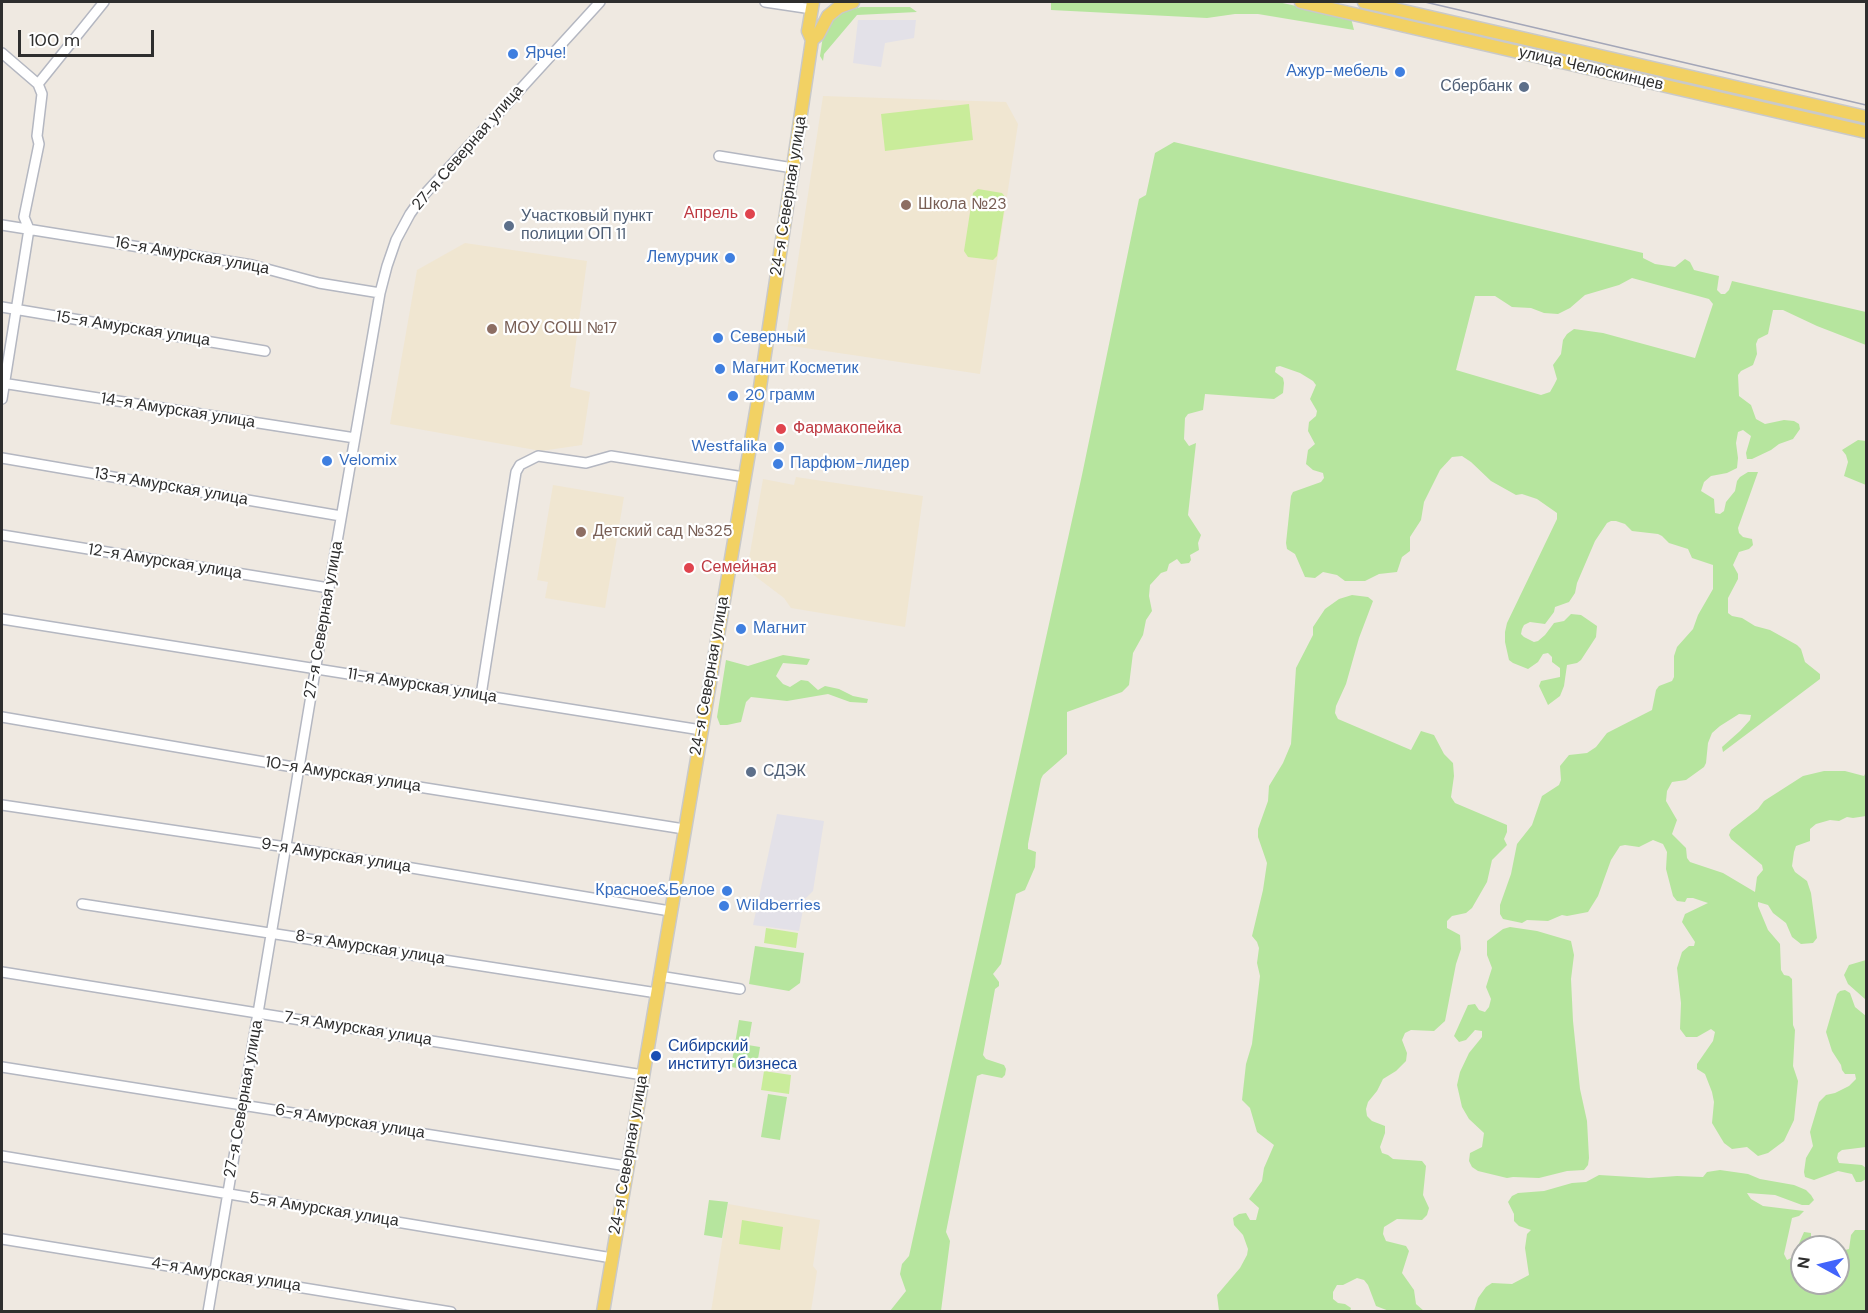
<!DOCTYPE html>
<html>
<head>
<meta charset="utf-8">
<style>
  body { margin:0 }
  #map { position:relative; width:1868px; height:1313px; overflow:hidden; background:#efe9e1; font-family:"DM Sans",sans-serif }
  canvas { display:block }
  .frame { position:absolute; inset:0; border:3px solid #2e2e2e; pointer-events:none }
  .north { position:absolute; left:1790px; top:1235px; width:60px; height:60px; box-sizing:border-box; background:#fff; border:2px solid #ababab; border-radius:50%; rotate:278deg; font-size:16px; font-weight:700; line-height:24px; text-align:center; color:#2e2e2e }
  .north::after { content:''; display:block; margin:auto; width:21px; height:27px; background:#4264fb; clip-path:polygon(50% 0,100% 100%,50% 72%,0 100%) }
  .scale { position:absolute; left:18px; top:30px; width:136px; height:27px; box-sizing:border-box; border:3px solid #2e2e2e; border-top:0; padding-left:8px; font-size:18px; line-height:21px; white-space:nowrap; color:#2e2e2e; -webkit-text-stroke:4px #fff; paint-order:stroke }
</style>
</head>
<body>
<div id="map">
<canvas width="1868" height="1313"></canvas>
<div class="frame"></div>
<div class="north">N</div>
<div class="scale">100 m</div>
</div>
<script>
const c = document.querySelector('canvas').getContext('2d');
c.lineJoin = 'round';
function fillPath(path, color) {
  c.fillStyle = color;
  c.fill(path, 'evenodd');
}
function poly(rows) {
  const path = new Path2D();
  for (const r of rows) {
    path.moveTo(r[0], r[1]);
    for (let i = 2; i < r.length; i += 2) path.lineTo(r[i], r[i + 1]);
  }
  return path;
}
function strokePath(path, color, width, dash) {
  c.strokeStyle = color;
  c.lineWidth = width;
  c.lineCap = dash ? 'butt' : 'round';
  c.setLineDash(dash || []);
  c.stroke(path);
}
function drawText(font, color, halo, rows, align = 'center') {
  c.font = font + ' "DM Sans",sans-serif';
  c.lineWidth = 4.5;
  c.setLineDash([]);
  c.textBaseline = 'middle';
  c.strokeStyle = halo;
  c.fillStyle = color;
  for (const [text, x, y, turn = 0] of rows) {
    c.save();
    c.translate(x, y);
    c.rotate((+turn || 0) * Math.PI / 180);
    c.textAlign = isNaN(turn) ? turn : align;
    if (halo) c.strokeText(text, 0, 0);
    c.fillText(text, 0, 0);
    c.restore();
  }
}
fillPath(poly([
  [858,20,916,20,914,38,885,43,881,67,853,63],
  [777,814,824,821,813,891,805,899,799,931,753,925]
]), '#e3e1e8');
fillPath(poly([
  [823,96,1006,102,1018,124,980,374,785,345],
  [465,243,587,261,570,387,590,392,582,445,541,451,390,424,417,270],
  [796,477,923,496,905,627,791,608,784,598,747,570,763,479,794,485],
  [553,485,624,497,605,608,545,598,548,582,537,580],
  [728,1204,820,1220,813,1266,817,1271,811,1311,711,1312]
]), '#f0e6d1');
fillPath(poly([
  [1093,2,1278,2,1351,18,1354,30,1258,14,1235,14,1207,18,1051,10,1051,3],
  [861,7,910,7,917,12,857,15,824,54,823,61,820,56,823,36,829,23,839,13],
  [1174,142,1643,253,1643,258,1655,264,1675,267,1685,259,1690,262,1694,270,1719,276,1717,290,1721,294,1725,294,1729,290,1732,281,1866,312,1866,345,1817,326,1783,310,1773,310,1768,334,1758,339,1756,344,1757,354,1753,365,1741,371,1738,375,1739,396,1751,405,1756,419,1765,424,1784,420,1794,421,1799,424,1800,429,1793,439,1779,444,1771,450,1752,459,1747,459,1746,453,1751,436,1743,430,1738,432,1736,443,1738,458,1737,468,1727,473,1711,476,1704,482,1701,491,1714,499,1715,513,1720,514,1724,511,1726,502,1735,491,1737,481,1740,477,1748,472,1758,472,1738,528,1739,533,1743,537,1752,539,1753,545,1749,549,1739,552,1733,565,1738,574,1738,579,1728,598,1728,613,1732,616,1742,618,1755,626,1770,630,1797,645,1801,649,1805,662,1820,674,1820,679,1723,752,1722,747,1740,731,1750,720,1751,715,1739,714,1720,726,1712,733,1708,743,1706,763,1704,767,1686,780,1672,782,1667,791,1666,801,1677,820,1672,834,1686,848,1687,858,1690,862,1723,873,1755,892,1757,877,1763,870,1762,865,1731,839,1729,835,1731,830,1758,809,1764,801,1803,776,1824,771,1845,771,1864,776,1866,772,1866,816,1853,818,1847,817,1839,821,1830,820,1816,824,1810,829,1810,841,1796,846,1794,852,1792,866,1795,872,1807,881,1811,893,1817,938,1813,943,1801,944,1792,937,1786,923,1773,913,1768,905,1758,902,1758,906,1768,930,1780,944,1781,970,1784,975,1789,976,1792,979,1793,1025,1795,1030,1793,1066,1798,1081,1794,1120,1784,1141,1768,1153,1758,1156,1747,1147,1732,1149,1724,1143,1712,1123,1714,1102,1712,1092,1705,1074,1697,1069,1697,1064,1713,1041,1715,1032,1711,1029,1697,1037,1686,1037,1680,1029,1681,1003,1677,968,1682,952,1689,946,1694,946,1695,942,1682,922,1685,914,1708,903,1693,898,1687,898,1685,902,1677,901,1673,896,1666,869,1667,852,1663,844,1653,840,1639,847,1625,845,1620,846,1611,860,1598,896,1588,912,1567,916,1562,915,1548,921,1527,920,1522,923,1503,919,1500,914,1500,905,1511,874,1517,844,1532,825,1542,796,1559,785,1561,780,1560,766,1569,755,1587,753,1596,747,1607,733,1652,710,1656,690,1659,686,1672,681,1674,677,1674,656,1677,647,1693,629,1698,615,1713,589,1713,565,1692,558,1688,549,1669,543,1662,536,1658,534,1632,531,1625,524,1616,521,1611,521,1607,523,1595,541,1577,583,1575,593,1569,602,1555,607,1554,612,1545,624,1530,622,1524,625,1522,629,1521,634,1524,637,1534,642,1538,641,1545,635,1554,623,1564,621,1571,614,1581,615,1597,626,1596,637,1581,660,1577,663,1567,665,1564,686,1560,696,1548,705,1539,686,1541,681,1560,677,1560,668,1552,662,1552,657,1548,653,1543,654,1538,662,1528,669,1513,663,1509,660,1505,642,1505,632,1507,623,1557,519,1557,513,1537,499,1522,494,1516,495,1491,481,1471,462,1462,456,1452,457,1440,470,1424,502,1421,520,1410,537,1410,551,1402,557,1397,572,1379,574,1365,581,1345,581,1337,575,1323,572,1315,578,1305,577,1295,554,1287,549,1286,543,1291,496,1293,492,1321,482,1324,478,1323,473,1313,470,1306,464,1308,450,1315,444,1308,431,1309,422,1316,416,1317,411,1310,399,1316,385,1313,381,1300,373,1280,366,1276,367,1275,372,1283,378,1284,383,1283,393,1274,399,1205,394,1203,410,1188,414,1185,418,1184,439,1189,446,1196,443,1188,515,1201,535,1198,543,1199,550,1190,555,1191,560,1189,563,1181,564,1177,559,1169,564,1167,571,1161,573,1150,585,1149,596,1152,611,1146,620,1143,635,1133,653,1129,685,1122,692,1067,712,1067,754,1043,775,1041,779,1028,844,1028,849,1036,852,1035,867,1025,890,1016,894,1001,964,993,974,999,982,999,986,995,989,983,1055,986,1059,1004,1065,1006,1069,1005,1075,1002,1078,982,1074,977,1076,946,1232,950,1241,941,1311,890,1311,906,1291,900,1274,902,1264,909,1256,1082,475,1139,199,1146,195,1155,153],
  [1632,278,1709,299,1713,304,1695,358,1603,333,1574,329,1567,334,1563,340,1561,354,1553,365,1557,379,1554,385,1550,392,1541,395,1456,370,1475,296,1495,296,1512,307,1531,308,1544,313,1558,314,1570,308,1585,295,1619,285],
  [1858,440,1866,441,1866,485,1844,476,1848,462,1846,455,1842,450],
  [1352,595,1368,597,1373,601,1359,638,1346,684,1336,706,1335,713,1338,719,1411,750,1421,731,1434,735,1444,754,1453,763,1454,776,1451,797,1455,803,1507,825,1507,832,1504,839,1507,845,1492,860,1487,882,1472,908,1466,913,1452,916,1447,921,1447,928,1460,935,1461,949,1456,964,1445,1021,1434,1031,1411,1030,1405,1033,1402,1040,1407,1053,1406,1061,1396,1071,1383,1079,1377,1091,1368,1102,1366,1109,1367,1116,1372,1121,1385,1126,1385,1133,1380,1147,1382,1153,1388,1155,1393,1159,1422,1161,1426,1166,1423,1195,1429,1208,1427,1215,1422,1220,1397,1219,1384,1227,1383,1234,1386,1241,1406,1246,1409,1251,1402,1273,1414,1290,1416,1304,1424,1311,1389,1311,1376,1306,1368,1285,1364,1280,1357,1278,1343,1285,1337,1285,1333,1292,1333,1299,1338,1303,1345,1304,1351,1308,1350,1311,1219,1311,1217,1295,1240,1268,1247,1255,1248,1249,1243,1235,1234,1225,1233,1218,1239,1214,1246,1213,1250,1220,1256,1220,1259,1208,1249,1199,1262,1181,1264,1168,1274,1145,1257,1132,1250,1108,1242,1100,1246,1064,1252,1044,1260,976,1257,963,1259,948,1257,942,1252,936,1263,890,1267,863,1258,837,1258,829,1268,801,1269,786,1283,763,1291,744,1296,668,1313,635,1313,627,1325,609,1339,599],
  [783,655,810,659,807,665,783,663,776,676,783,684,790,687,801,680,808,681,818,690,825,686,839,689,853,696,868,699,867,703,850,702,828,694,787,701,751,697,746,702,741,722,727,725,720,725,717,717,726,660,748,666],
  [1510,927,1537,931,1571,941,1574,955,1571,979,1573,1021,1580,1089,1587,1121,1589,1158,1588,1165,1584,1170,1567,1171,1539,1178,1513,1177,1507,1178,1478,1171,1472,1167,1469,1161,1470,1153,1482,1147,1484,1133,1469,1119,1462,1107,1457,1085,1460,1072,1469,1053,1482,1037,1482,1031,1475,1030,1466,1040,1459,1042,1454,1036,1468,1005,1475,1004,1479,1010,1485,1012,1489,1007,1491,999,1486,987,1492,968,1487,955,1487,941,1503,929],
  [755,946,804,953,800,983,789,991,749,984],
  [1866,960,1866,1004,1865,999,1848,984,1844,975,1849,965],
  [1845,990,1850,993,1855,1007,1866,1016,1866,1147,1842,1150,1838,1153,1837,1158,1839,1163,1862,1165,1866,1168,1866,1179,1861,1182,1856,1182,1852,1174,1838,1171,1814,1180,1805,1177,1804,1172,1806,1158,1813,1146,1810,1132,1819,1102,1826,1095,1835,1093,1849,1086,1856,1079,1855,1074,1845,1074,1842,1070,1841,1065,1832,1051,1826,1032,1837,994,1840,991],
  [739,1020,752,1022,748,1045,760,1047,756,1071,731,1067],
  [768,1094,787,1097,780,1140,761,1137],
  [1720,1170,1748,1174,1760,1179,1794,1185,1806,1190,1811,1195,1814,1200,1809,1205,1802,1205,1775,1195,1747,1193,1751,1199,1763,1206,1804,1211,1799,1216,1792,1218,1784,1254,1787,1260,1793,1257,1804,1232,1811,1233,1811,1247,1802,1247,1802,1283,1838,1283,1838,1252,1849,1249,1851,1235,1855,1230,1866,1230,1866,1311,1474,1311,1478,1298,1486,1287,1492,1283,1512,1284,1529,1275,1525,1248,1527,1234,1531,1230,1519,1226,1514,1221,1514,1214,1508,1202,1512,1196,1518,1193,1544,1191,1572,1183,1586,1182,1599,1175,1649,1178,1677,1176,1703,1177,1707,1172],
  [709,1200,728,1202,722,1238,704,1235]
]), '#b6e59e');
fillPath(poly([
  [969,104,973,140,885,151,881,114],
  [978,189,1002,193,1006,198,997,256,993,260,968,257,964,251,973,193],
  [766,928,798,933,796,948,764,943],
  [764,1071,791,1075,789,1094,761,1090],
  [742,1220,783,1227,780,1250,739,1244]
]), '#c9ec9a');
const minor = poly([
  [765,2,812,9],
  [2,53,38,84],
  [719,156,793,168],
  [2,225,252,265,319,283,380,293],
  [2,307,265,351],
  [2,383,355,438],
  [2,399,29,229,24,217,39,144,37,136,42,94,38,84,104,2],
  [2,458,341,516],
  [2,535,329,588],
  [2,619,701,730],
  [481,695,516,472,520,465,538,456,586,463,611,456,744,477],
  [2,717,299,768,684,829],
  [2,805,286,847,670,911],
  [82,904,657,993],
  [2,972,643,1075],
  [659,976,740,989],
  [2,1067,627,1166],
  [2,1156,612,1258],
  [2,1239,451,1312],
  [208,1312,329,588,380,293,387,266,396,240,410,214,422,197,600,2]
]);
const major = poly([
  [1301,2,1866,132],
  [1364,2,1866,117],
  [812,40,818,35,828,16,839,7,853,2],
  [603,1312,759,394,812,40,808,31,813,2]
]);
strokePath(minor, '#b4b7c1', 12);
strokePath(major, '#c9c9c9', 15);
strokePath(minor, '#fff', 9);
strokePath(major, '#f2d163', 12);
strokePath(poly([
  [1425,2,1866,105]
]), '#a3a6b8', 1.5);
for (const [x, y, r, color] of [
  [513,54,6,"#3f7fe0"],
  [1400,72,6,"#3f7fe0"],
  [1524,87,6,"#5c6f8a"],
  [906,205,6,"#8d6e63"],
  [750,214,6,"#e0444e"],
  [509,226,6,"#5c6f8a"],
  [730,258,6,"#3f7fe0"],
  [492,329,6,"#8d6e63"],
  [718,338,6,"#3f7fe0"],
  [720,369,6,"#3f7fe0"],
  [733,396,6,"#3f7fe0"],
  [781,429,6,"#e0444e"],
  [779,447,6,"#3f7fe0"],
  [327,461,6,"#3f7fe0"],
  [778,464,6,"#3f7fe0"],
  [581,532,6,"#8d6e63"],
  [689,568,6,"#e0444e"],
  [741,629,6,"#3f7fe0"],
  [751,772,6,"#5c6f8a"],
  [727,891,6,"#3f7fe0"],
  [724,906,6,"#3f7fe0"],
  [656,1056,6,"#1a4fb4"]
]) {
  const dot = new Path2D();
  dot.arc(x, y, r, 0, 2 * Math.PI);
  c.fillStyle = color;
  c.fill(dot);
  strokePath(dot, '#fff', 2);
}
drawText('16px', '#366cbe', '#fff', [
  ["Ярче!",525,54],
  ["Ажур-мебель",1388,72,"right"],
  ["Лемурчик",718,258,"right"],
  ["Северный",730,338],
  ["Магнит Косметик",732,369],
  ["20 грамм",745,396],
  ["Westfalika",767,447,"right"],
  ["Velomix",339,461],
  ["Парфюм-лидер",790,464],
  ["Магнит",753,629],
  ["Красное&Белое",715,891,"right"],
  ["Wildberries",736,906]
], 'left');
drawText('16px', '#2e2e2e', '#fff', [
  ["улица Челюскинцев",1591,69,13],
  ["27-я Северная улица",468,148,-49],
  ["24-я Северная улица",789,196,-81],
  ["16-я Амурская улица",192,256,10],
  ["15-я Амурская улица",133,329,9],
  ["14-я Амурская улица",178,411,9],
  ["13-я Амурская улица",171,487,10],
  ["12-я Амурская улица",165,562,9],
  ["27-я Северная улица",324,620,-80],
  ["24-я Северная улица",710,676,-80],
  ["11-я Амурская улица",422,686,9],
  ["10-я Амурская улица",343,775,9],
  ["9-я Амурская улица",336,856,9],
  ["8-я Амурская улица",370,948,9],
  ["7-я Амурская улица",358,1029,9],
  ["27-я Северная улица",244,1099,-80],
  ["6-я Амурская улица",350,1122,9],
  ["24-я Северная улица",629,1155,-80],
  ["5-я Амурская улица",324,1210,9],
  ["4-я Амурская улица",226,1275,9]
]);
drawText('16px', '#4e5e75', '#fff', [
  ["Сбербанк",1512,87,"right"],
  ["Участковый пункт",521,217],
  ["полиции ОП 11",521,235],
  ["СДЭК",763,772]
], 'left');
drawText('16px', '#785e54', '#fff', [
  ["Школа №23",918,205],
  ["МОУ СОШ №17",504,329],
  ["Детский сад №325",593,532]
], 'left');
drawText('16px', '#be3a42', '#fff', [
  ["Апрель",738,214,"right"],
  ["Фармакопейка",793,429],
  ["Семейная",701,568]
], 'left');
drawText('16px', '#164399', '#fff', [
  ["Сибирский",668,1047],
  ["институт бизнеса",668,1065]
], 'left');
</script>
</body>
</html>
